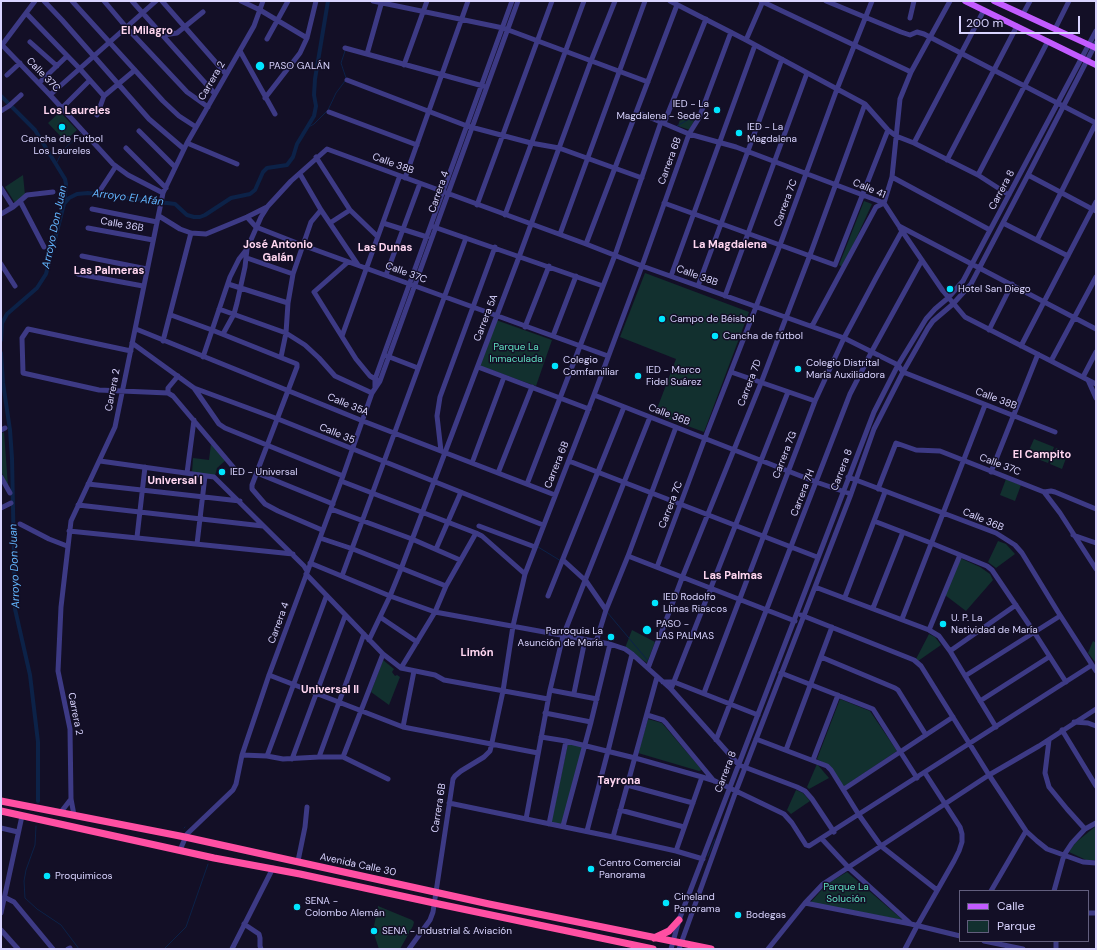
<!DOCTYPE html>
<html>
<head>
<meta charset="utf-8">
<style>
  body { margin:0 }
  #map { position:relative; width:1097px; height:950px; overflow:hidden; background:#130f26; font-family:"DM Sans",sans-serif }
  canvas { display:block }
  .frame { position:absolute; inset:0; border:2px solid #d9d4ff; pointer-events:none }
  .legend { position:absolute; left:959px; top:890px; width:130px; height:52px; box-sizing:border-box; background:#130f26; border:1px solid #625e7d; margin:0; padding:5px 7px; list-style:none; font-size:12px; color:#d9d4ff }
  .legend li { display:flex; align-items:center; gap:8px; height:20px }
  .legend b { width:20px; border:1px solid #625e7d }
  .scale { position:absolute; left:959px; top:16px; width:121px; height:18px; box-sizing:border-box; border:2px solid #d9d4ff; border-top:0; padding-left:5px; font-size:12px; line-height:14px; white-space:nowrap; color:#d9d4ff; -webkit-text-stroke:3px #130f26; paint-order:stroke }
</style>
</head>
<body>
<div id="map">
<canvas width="1097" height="950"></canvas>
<div class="frame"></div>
<ul class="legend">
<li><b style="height:5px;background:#c25bff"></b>Calle</li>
<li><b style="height:11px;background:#12302f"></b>Parque</li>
</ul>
<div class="scale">200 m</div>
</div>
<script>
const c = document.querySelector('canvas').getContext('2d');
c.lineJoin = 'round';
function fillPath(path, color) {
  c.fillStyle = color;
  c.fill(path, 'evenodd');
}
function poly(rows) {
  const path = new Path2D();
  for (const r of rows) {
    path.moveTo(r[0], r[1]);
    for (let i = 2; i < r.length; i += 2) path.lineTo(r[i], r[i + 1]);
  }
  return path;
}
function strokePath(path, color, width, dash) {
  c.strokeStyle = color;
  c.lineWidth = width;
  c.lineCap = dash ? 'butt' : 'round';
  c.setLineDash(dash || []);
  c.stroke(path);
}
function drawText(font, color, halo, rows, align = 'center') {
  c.font = font + ' "DM Sans",sans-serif';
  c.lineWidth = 3;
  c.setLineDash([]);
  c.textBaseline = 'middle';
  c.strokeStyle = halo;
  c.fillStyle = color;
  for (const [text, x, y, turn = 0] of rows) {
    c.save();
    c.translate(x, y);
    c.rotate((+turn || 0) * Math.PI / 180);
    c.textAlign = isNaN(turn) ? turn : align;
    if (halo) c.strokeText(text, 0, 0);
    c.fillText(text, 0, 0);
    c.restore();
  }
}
fillPath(poly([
  [60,112,77,130,65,141,48,123],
  [682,113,695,118,690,130,678,126],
  [23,175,25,195,15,203,5,187],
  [864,201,872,204,843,267,839,265],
  [645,273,749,312,704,432,655,414,676,359,620,337],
  [496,320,552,340,536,386,480,366],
  [4,432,8,486,1,471,1,434],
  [1034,439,1054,447,1048,463,1027,455],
  [211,444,226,460,217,468,215,476,192,473,193,458,209,460],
  [1056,448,1068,453,1062,469,1050,464],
  [1006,479,1021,485,1015,501,1000,495],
  [998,541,1006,544,1015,554,996,568,988,562],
  [960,558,980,567,990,574,993,580,966,611,945,595],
  [632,630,655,642,647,663,625,648],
  [929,634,935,637,941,645,918,661,916,659],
  [1093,641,1096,643,1096,663,1088,653],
  [383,660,394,669,392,672,395,676,397,675,400,677,389,705,371,692],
  [840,699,870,711,897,751,842,788,822,762,817,759],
  [648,719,662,723,702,770,699,771,638,753],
  [568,743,584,745,562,824,551,823],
  [817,764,829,778,809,789,807,787],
  [796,790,803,793,810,801,791,814,787,810],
  [1096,826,1096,860,1086,860,1069,852,1075,843],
  [847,872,903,920,810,903,827,884],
  [378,906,412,920,414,922,413,926,400,949,379,949,373,931]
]), '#12302f');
strokePath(poly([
  [345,51,341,63,346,78],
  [677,126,698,114],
  [307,128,314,124,328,110,336,93,345,81],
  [56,164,63,150,81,133],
  [538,547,561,561],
  [607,612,649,662],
  [36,826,35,845,26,870,24,881,25,898,37,909,61,925,79,949],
  [184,828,185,827],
  [708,856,715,839],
  [164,949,186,927,208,864]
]), '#0c2248', 1);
strokePath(poly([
  [1,96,35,130,65,179,66,184,64,204,46,274,37,288,7,314,2,323,1,340],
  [64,204,69,198,77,194,88,193,175,204,187,215,194,217,200,217,205,215,231,198,250,194,255,190,263,172,267,168,287,165,293,157,297,144,314,116,316,106,314,95,315,79,328,1],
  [1,353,3,383,10,430,12,458,15,609,30,675,38,742,38,801]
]), '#0c2248', 4);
strokePath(poly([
  [44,1,62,20,149,119,184,149],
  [72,1,163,101,179,116,196,127],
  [104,1,126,27,187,92,208,107],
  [132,1,215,94],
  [162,1,226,74],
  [241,1,260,10,307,38],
  [373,1,503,28,648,82],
  [670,1,746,40,865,104,888,130,896,136,914,143,978,175,1009,195],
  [761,1,911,72],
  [826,1,901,32,910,35,917,32,924,34,1096,123],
  [26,13,80,69,104,96],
  [1023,14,1030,1],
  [910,18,914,1],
  [1055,29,1069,1],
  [163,35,177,33,203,12],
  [267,39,288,1],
  [746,40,763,1],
  [30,42,57,66],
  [1,44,50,95,113,164,128,175,163,193],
  [2,45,35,1],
  [345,48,483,86],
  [240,51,275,114],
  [367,54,382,1],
  [404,65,427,1],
  [7,75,20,63],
  [347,80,467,126,531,143,559,148,642,178],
  [39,83,67,56],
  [50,95,156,1],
  [265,98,300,53,307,38,316,1],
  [62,108,90,80],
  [1,111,9,106,21,95],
  [329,112,417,145],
  [637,112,689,134,736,147,884,203,899,226,1096,329],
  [97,115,104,96,135,70],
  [664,123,706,19],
  [139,131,175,167],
  [187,143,237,164],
  [914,143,984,10],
  [126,148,166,188],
  [316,157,350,210,377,236],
  [947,160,1017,26],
  [300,174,321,210,358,265],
  [978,175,1048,41],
  [1028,175,1096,211],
  [892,177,990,230],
  [405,178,468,1],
  [1,188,13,207],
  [99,192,116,166],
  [20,201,44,247],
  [664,203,835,265,888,130],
  [477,205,552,1],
  [92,209,157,222],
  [1,214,13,207,27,195,53,192],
  [505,215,584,1],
  [159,216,180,229,191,233,206,234,247,217,267,207],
  [247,217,256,227,302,245,608,356],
  [330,223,350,210],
  [383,223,427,237],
  [1003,223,1068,256],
  [434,227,603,286],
  [88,228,153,240],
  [900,228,943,291,965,317,1096,384],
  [560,234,645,1],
  [1037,240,1096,123],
  [586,244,677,5],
  [82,256,147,269],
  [247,258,293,274],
  [348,262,314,292,356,359,370,376,377,380],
  [1,264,15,286],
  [78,274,143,286],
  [386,275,419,186],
  [671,276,755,45],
  [228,284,288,303],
  [698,286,782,59],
  [725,296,807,73],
  [219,309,286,333,305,345,319,358,335,376,372,393],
  [171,315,212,330,297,364,297,367,252,485,252,489,265,504,278,511,322,530],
  [812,326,876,207,884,203,892,177,900,99,911,72,950,1],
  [525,327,549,266],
  [136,329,363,421,555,495],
  [989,330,1012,284],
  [223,334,234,314,237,303,245,267,247,249],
  [342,336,399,178],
  [553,336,576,276],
  [163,341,191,233],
  [132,343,194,388,278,419,543,525],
  [1021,346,1096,202],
  [131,351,28,329,22,338,23,373,99,390,168,393,173,396,234,468],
  [387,356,418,368],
  [203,357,230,277,239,259,247,249,261,217,268,206,291,181,327,149,586,244,642,266,844,338,898,365,903,372,1055,432],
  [281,357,286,333,288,303,293,274,311,222,321,210],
  [1051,361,1096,277],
  [478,367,589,409],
  [731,372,815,401],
  [1083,377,1096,352],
  [1088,380,1096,398],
  [375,387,375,379,512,1],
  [194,388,219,424,225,428,343,476],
  [168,393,168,388,178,376],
  [594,395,816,482,851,494],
  [1,430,5,428],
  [441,451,437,416,440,397,495,247],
  [100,461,214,477,304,566,307,571],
  [569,461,817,557],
  [472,463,504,377],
  [991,472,1038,354],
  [187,473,194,420],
  [257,473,333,504],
  [498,473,532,387],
  [1,477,10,493],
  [848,477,996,533,1015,545,1022,553,1058,612,1096,671],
  [341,481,476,533,482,536,525,574],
  [88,484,240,501],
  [527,484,615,255,661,122],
  [878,489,896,443,916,450,940,451,1044,492,1051,491,1055,492,1096,509],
  [1044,492,1060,513,1096,569],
  [78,505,263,526],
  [1,508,11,503],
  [331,509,412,539,460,560],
  [874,521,931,543,987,566,992,570,1034,632,1066,682],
  [20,524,49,539,67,546],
  [479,526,535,547],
  [69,531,293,554],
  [1073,535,1096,543],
  [137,537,145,467],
  [320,538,353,549,446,586],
  [197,544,205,476],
  [436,549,461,492],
  [628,556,795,621],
  [563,560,586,581,606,610],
  [310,563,390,596,435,612,610,644,625,649,632,654,671,689,739,765,797,787,805,791,812,799,834,832],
  [657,567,705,438,780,245,837,89,872,1],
  [306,574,383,654,401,668,435,675,444,680,548,699],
  [342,576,466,238],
  [815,587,929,630,939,636,950,651,996,727],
  [548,596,624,407],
  [845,597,885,492],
  [873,608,903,532],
  [801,615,914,660,921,666,989,775,1026,831,1037,841,1047,849,1083,862,1096,863],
  [380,617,417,642],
  [902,619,985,405],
  [929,630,960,555],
  [369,640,390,596,401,569,519,257,591,61,615,1],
  [596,642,606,610,628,556,676,427],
  [950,651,1016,605],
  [821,657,895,688,898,690,926,735],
  [401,668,435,612,446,586,476,533],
  [648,668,682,578,761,383,810,255,865,104],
  [781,673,873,709,917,778],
  [269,675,403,727,538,753],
  [965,676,1060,616],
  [663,682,674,682,758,715],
  [671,689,788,392],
  [550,690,597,699],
  [574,693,585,640],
  [704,693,815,401,844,338,876,278,902,231],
  [980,701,1049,657],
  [545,713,591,722],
  [647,715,663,720,666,723,714,781],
  [1074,722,1088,723,1096,726],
  [403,727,414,671],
  [1062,730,1096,786],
  [541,737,566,741,635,758,702,777,715,781,784,814,792,823,806,845,809,846,1092,665],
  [756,739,827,766,831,770,859,815,881,846,937,890],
  [716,740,850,394,872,351,922,260],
  [1049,740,1045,773,1049,787,1067,809,1085,829],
  [786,750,832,627],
  [242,755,267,756,283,759,319,757,343,757,388,779],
  [267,756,326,597],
  [319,757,364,634],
  [343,757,383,654],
  [292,759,345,616],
  [813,760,838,695],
  [627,785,693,803],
  [844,789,953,717],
  [449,803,613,837,676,851,703,859],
  [620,810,684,827],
  [61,812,71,799],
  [74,815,71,799,70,729,58,671,61,607,71,521,115,427,163,193,187,143,254,26,263,1],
  [526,819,550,690,563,636,650,417],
  [549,824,566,741],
  [563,826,591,722,610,644],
  [1,828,18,832],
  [587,831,608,751,632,654],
  [613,837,657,677],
  [822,839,849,868,911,924],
  [180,850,187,834,233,790,236,784,242,755,269,675,343,476,372,393,380,381,518,1],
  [676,851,702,777],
  [298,861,305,827,307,807],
  [991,891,1026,831],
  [1054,891,1064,855,1072,843,1085,829,1096,823],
  [4,897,14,902,53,949],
  [805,903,911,924,960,936],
  [1,913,22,816],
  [1088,913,1096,913],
  [244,924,259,934,260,938,260,946,261,949],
  [1,930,18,949],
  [984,941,1023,949],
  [1056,941,1056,949],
  [68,949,70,948],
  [232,949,273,868],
  [409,949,430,920,433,912,453,779,455,776,461,771,484,757,490,751,491,747,503,691,513,626,525,574,594,395,642,266,689,134,699,118,731,32],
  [671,949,679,920,874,412,898,365,926,319,935,309,948,298,963,281,1096,31],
  [679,949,736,791,851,494,874,429,903,372,928,328,933,321,953,304,971,284,1028,175,1096,43],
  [768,949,805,903,823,884,989,775,1039,746,1096,709],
  [905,949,917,926,954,861,959,851,962,842,962,834,960,827,925,773]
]), '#3d3a85', 5);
strokePath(poly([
  [965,1,1096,65],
  [994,1,1096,48]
]), '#c25bff', 6);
strokePath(poly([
  [1,801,185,837,489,904,711,949],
  [1,811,214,858,300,874,434,903,653,949],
  [654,938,669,931,679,920]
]), '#ff4fa3', 7);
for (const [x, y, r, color] of [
  [260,66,5,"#00e5ff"],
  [717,110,4,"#00e5ff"],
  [62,127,4,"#00e5ff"],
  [739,133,4,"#00e5ff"],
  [950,289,4,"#00e5ff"],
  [662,319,4,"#00e5ff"],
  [715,336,4,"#00e5ff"],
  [555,366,4,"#00e5ff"],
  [798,369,4,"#00e5ff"],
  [638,376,4,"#00e5ff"],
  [222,472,4,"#00e5ff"],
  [655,603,4,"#00e5ff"],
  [943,624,4,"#00e5ff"],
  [647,630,5,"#00e5ff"],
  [611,637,4,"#00e5ff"],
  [591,869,4,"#00e5ff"],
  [47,876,4,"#00e5ff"],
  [666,903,4,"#00e5ff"],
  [297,907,4,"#00e5ff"],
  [738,915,4,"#00e5ff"],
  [374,931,4,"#00e5ff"]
]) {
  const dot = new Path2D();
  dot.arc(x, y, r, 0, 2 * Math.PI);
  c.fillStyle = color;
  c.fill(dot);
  strokePath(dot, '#130f26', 1.5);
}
drawText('10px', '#d9d4ff', '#130f26', [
  ["PASO GALÁN",269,66],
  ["IED - La",709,104,"right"],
  ["Magdalena - Sede 2",709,116,"right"],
  ["IED - La",747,127],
  ["Magdalena",747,139],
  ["Cancha de Futbol",62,139,"center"],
  ["Los Laureles",62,151,"center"],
  ["Hotel San Diego",958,289],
  ["Campo de Béisbol",670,319],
  ["Cancha de fútbol",723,336],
  ["Colegio",563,360],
  ["Comfamiliar",563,372],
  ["Colegio Distrital",806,363],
  ["María Auxiliadora",806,375],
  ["IED - Marco",646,370],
  ["Fidel Suárez",646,382],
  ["IED - Universal",230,472],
  ["IED Rodolfo",663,597],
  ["Llinas Riascos",663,609],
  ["U. P. La",951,618],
  ["Natividad de María",951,630],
  ["PASO -",656,624],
  ["LAS PALMAS",656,636],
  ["Parroquia La",603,631,"right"],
  ["Asunción de María",603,643,"right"],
  ["Centro Comercial",599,863],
  ["Panorama",599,875],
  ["Proquimicos",55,876],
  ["Cineland",674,897],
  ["Panorama",674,909],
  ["SENA -",305,901],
  ["Colombo Alemán",305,913],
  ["Bodegas",746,915],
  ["SENA - Industrial & Aviación",382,931]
], 'left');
drawText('10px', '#d9d4ff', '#130f26', [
  ["Calle 37C",43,75,46],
  ["Carrera 2",212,81,-60],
  ["Carrera 6B",670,161,-70],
  ["Calle 38B",393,164,20],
  ["Calle 41",869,189,23],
  ["Carrera 8",1002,190,-62],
  ["Carrera 4",439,192,-71],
  ["Carrera 7C",786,203,-70],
  ["Calle 36B",122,225,10],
  ["Calle 37C",406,273,20],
  ["Calle 38B",697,276,20],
  ["Carrera 5A",486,318,-69],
  ["Carrera 7D",750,383,-69],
  ["Carrera 2",113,390,-79],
  ["Calle 38B",996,399,21],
  ["Calle 35A",348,405,22],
  ["Calle 36B",669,415,21],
  ["Calle 35",337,434,22],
  ["Carrera 7G",785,455,-69],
  ["Carrera 6B",557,465,-68],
  ["Calle 37C",1000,465,21],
  ["Carrera 8",842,470,-69],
  ["Carrera 7H",803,493,-69],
  ["Carrera 7C",671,505,-69],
  ["Calle 36B",983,520,23],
  ["Carrera 4",279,623,-70],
  ["Carrera 2",75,714,79],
  ["Carrera 8",726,772,-69],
  ["Carrera 6B",439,808,-81],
  ["Avenida Calle 30",358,865,12]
]);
drawText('10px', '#5fe0c0', '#130f26', [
  ["Parque La",516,347],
  ["Inmaculada",516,359],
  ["Parque La",846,887],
  ["Solución",846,899]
]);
drawText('bold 11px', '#ffd6f0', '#130f26', [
  ["El Milagro",147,31],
  ["Los Laureles",77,111],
  ["José Antonio",278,245],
  ["Galán",278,258],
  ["La Magdalena",730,245],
  ["Las Dunas",385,248],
  ["Las Palmeras",109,271],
  ["El Campito",1042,455],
  ["Universal I",175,481],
  ["Las Palmas",733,576],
  ["Limón",477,653],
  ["Universal II",330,690],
  ["Tayrona",619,781]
]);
drawText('italic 11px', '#62b6ff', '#130f26', [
  ["Arroyo El Afán",128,198,7],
  ["Arroyo Don Juan",55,227,-78],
  ["Arroyo Don Juan",15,566,-92]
]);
</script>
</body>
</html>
